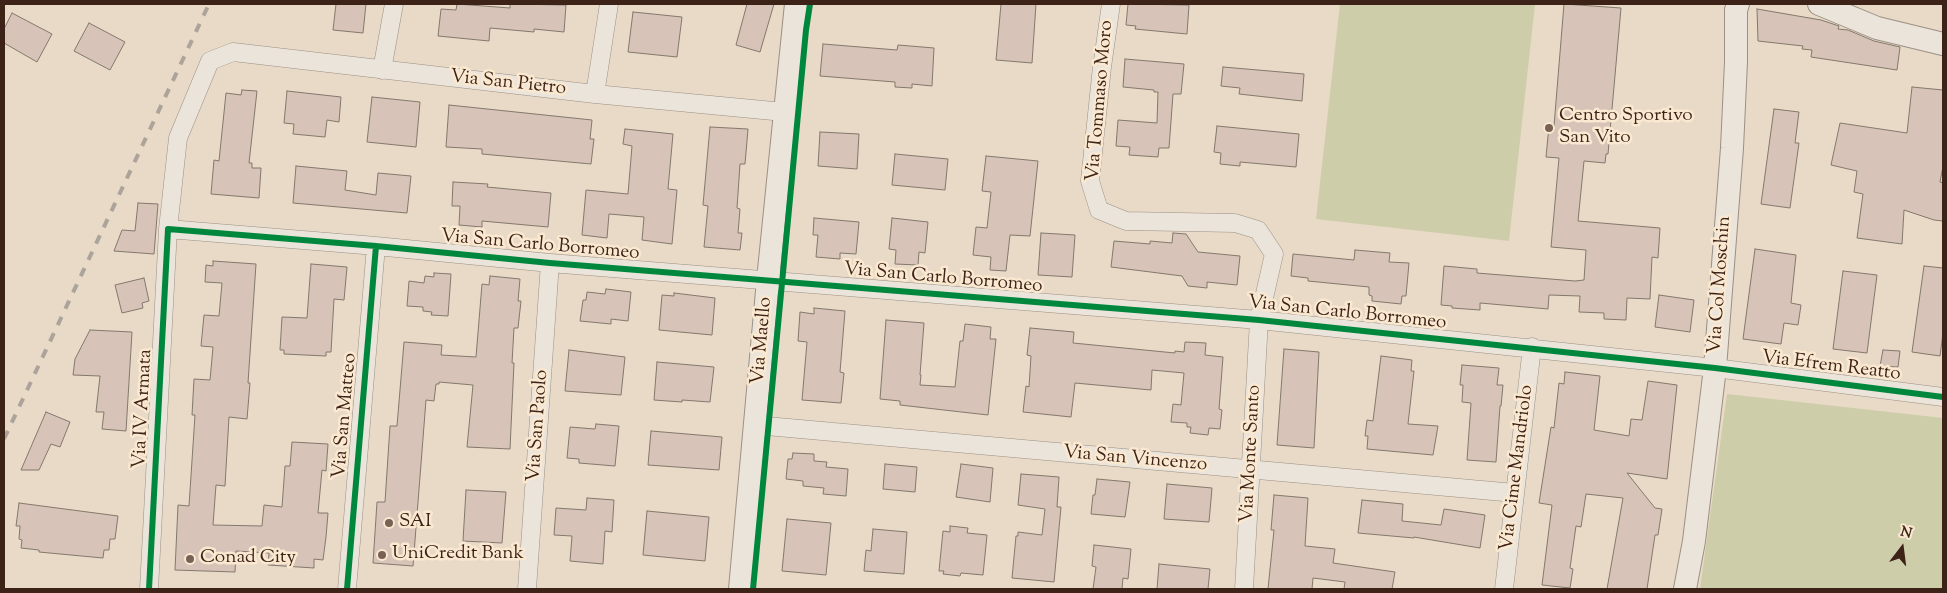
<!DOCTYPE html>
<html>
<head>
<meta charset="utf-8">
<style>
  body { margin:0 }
  #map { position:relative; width:1947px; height:593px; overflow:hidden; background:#e8dac6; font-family:"Sorts Mill Goudy",serif }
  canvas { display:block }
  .frame { position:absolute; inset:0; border:5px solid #3d2218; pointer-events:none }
  .north { position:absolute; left:1877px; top:523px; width:50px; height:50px; -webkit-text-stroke:4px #fae9d0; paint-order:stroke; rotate:15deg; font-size:14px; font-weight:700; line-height:20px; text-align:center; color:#3d2218 }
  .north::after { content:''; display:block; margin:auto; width:18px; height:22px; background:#3d2218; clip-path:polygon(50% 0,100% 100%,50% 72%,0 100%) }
</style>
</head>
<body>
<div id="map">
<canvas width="1947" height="593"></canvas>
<div class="frame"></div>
<div class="north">N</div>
</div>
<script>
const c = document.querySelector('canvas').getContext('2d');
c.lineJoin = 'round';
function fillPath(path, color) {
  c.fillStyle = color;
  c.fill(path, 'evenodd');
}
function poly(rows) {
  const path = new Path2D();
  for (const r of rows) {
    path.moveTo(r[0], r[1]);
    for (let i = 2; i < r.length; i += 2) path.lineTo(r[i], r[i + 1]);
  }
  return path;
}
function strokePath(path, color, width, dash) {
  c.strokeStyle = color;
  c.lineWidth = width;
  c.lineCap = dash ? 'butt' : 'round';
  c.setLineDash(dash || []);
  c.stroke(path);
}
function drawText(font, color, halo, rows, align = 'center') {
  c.font = font + ' "Sorts Mill Goudy",serif';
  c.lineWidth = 5;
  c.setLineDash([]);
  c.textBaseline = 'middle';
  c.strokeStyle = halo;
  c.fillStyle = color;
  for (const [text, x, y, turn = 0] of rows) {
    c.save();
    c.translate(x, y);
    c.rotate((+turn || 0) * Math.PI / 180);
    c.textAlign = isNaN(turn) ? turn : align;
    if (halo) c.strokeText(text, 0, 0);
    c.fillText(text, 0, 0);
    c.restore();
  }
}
fillPath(poly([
  [1340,4,1535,4,1509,241,1316,219],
  [1727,394,1943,418,1943,589,1700,589]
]), '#cecda9');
const building = poly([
  [336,4,366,4,363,33,333,30,336,4],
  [457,4,510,8,510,4,566,5,564,32,534,29,534,32,490,28,489,41,438,36,441,9,456,10,457,4],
  [747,4,774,4,760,52,736,45,747,4],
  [1001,4,1036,4,1032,63,996,60,1001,4],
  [1128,4,1189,5,1187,34,1135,29,1136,26,1126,25,1128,4],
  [1564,4,1621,8,1608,154,1606,154,1605,163,1584,161,1578,221,1660,228,1658,258,1652,257,1650,299,1627,298,1626,320,1604,319,1604,313,1579,312,1580,296,1549,295,1548,309,1480,303,1480,310,1452,308,1452,306,1441,305,1444,266,1477,269,1477,273,1575,281,1584,280,1586,250,1551,247,1559,158,1546,157,1549,126,1554,126,1564,4],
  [1757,9,1821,20,1839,26,1838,29,1848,30,1874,41,1900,47,1897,70,1811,57,1812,50,1802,49,1803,46,1758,41,1757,9],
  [633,12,682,17,677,57,628,52,633,12],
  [12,13,52,34,37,62,4,43,4,29,12,13],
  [89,23,125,42,110,70,74,51,89,23],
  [823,44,897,50,898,45,934,48,932,86,912,84,912,88,895,87,895,82,820,76,823,44],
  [1125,59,1184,64,1181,94,1173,94,1169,148,1159,148,1158,157,1129,155,1130,147,1116,146,1118,120,1157,123,1158,92,1154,92,1154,90,1123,87,1125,59],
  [1223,67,1304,74,1302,101,1239,94,1240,88,1221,86,1223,67],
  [1912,87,1943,90,1943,166,1940,182,1943,183,1943,221,1934,220,1904,210,1902,244,1857,238,1863,194,1854,192,1857,171,1831,165,1840,123,1907,133,1912,87],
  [242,90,257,91,249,163,252,163,252,168,261,168,259,198,211,194,214,160,219,161,226,93,241,95,242,90],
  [287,91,341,97,339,122,327,120,325,137,293,134,294,124,284,123,287,91],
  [372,97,420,102,416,147,367,142,372,97],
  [449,105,592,120,590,139,594,139,591,164,482,154,482,149,446,147,449,105],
  [1774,109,1799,112,1795,143,1799,143,1790,208,1761,204,1774,109],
  [1217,126,1299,134,1296,167,1240,162,1240,166,1220,164,1221,153,1214,152,1217,126],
  [710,127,748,129,745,164,740,164,737,208,740,209,738,233,742,233,740,250,704,247,708,206,703,205,710,127],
  [625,129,673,134,668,189,677,190,672,244,642,240,644,217,609,214,607,238,582,235,586,190,628,194,632,146,623,144,625,129],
  [820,132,859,134,857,169,818,166,820,132],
  [895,154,948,159,945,190,892,185,895,154],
  [986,156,1038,161,1030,236,1010,235,1006,271,990,270,991,257,973,255,976,227,987,228,991,192,982,191,986,156],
  [296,166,347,171,345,190,376,195,378,173,411,176,407,213,293,203,296,166],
  [453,182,488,184,487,187,551,193,548,227,482,221,482,227,459,225,460,206,452,206,453,182],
  [138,203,158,204,154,254,114,251,122,230,135,231,138,203],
  [814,218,859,222,856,254,840,253,840,259,816,257,818,235,813,235,814,218],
  [892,218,928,222,925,253,919,252,918,265,895,264,896,250,889,249,892,218],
  [1041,233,1075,235,1072,277,1038,275,1041,233],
  [1173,233,1186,234,1198,252,1240,256,1237,285,1207,282,1207,288,1188,286,1182,276,1111,267,1114,241,1150,244,1150,241,1172,243,1173,233],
  [1755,249,1796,255,1791,303,1801,305,1798,325,1784,323,1781,344,1743,339,1755,249],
  [1355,250,1390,253,1389,262,1409,263,1406,296,1402,296,1401,304,1372,301,1372,296,1369,295,1369,287,1308,281,1308,278,1291,276,1293,254,1354,260,1355,250],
  [213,261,256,264,248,383,250,383,247,419,229,417,225,486,216,485,213,525,262,526,264,505,282,507,285,466,290,466,292,442,328,444,326,471,322,470,318,513,328,513,326,537,323,560,314,559,314,568,268,565,269,553,236,551,235,572,175,570,178,505,189,506,195,415,192,415,194,379,210,380,213,347,201,346,204,315,219,316,222,283,205,282,206,265,213,266,213,261],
  [311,264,347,267,344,300,334,299,331,352,326,352,326,356,284,354,284,350,280,350,282,317,307,318,311,264],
  [1924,266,1943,268,1943,333,1940,356,1912,352,1924,266],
  [1843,271,1877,275,1867,353,1833,349,1843,271],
  [434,273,451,274,448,316,431,315,432,312,423,311,423,307,407,306,409,281,424,283,425,276,434,277,434,273],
  [490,276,520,279,518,301,521,301,518,328,514,328,512,363,514,363,510,449,467,447,473,385,439,382,439,384,436,384,434,401,426,400,413,566,373,563,377,502,385,502,390,426,397,426,404,342,442,345,441,355,476,357,482,284,489,285,490,276],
  [144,278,149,301,142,303,143,308,122,313,115,285,144,278],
  [606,289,631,292,628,321,611,319,611,324,580,321,583,300,586,300,587,292,605,294,606,289],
  [674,293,715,298,712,335,659,330,662,295,674,296,674,293],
  [1659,295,1694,300,1690,332,1655,327,1659,295],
  [814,308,845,311,840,372,844,373,841,403,802,400,807,342,798,341,800,312,814,314,814,308],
  [886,320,924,323,920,375,921,375,920,385,955,387,960,341,963,341,965,324,991,327,990,339,996,339,988,415,900,405,900,401,880,399,886,320],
  [1030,328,1074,332,1073,343,1175,353,1175,351,1184,352,1185,342,1206,343,1205,355,1223,357,1219,409,1222,410,1220,429,1209,428,1208,435,1190,433,1191,427,1187,427,1187,423,1171,422,1173,404,1181,405,1184,373,1152,370,1151,390,1075,383,1071,417,1023,412,1026,386,1029,387,1031,356,1027,355,1030,328],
  [90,330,132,332,126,431,102,429,104,412,96,412,100,376,73,375,75,359,90,330],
  [1284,349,1319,352,1314,448,1277,445,1284,349],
  [569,350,625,357,621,395,565,391,569,350],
  [1883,350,1900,351,1898,367,1880,366,1883,350],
  [1381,356,1412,360,1411,371,1414,371,1408,424,1438,426,1433,455,1367,449,1368,436,1365,436,1367,420,1373,421,1381,356],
  [657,362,714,367,710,402,682,400,682,402,654,400,657,362],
  [1462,365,1499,368,1497,385,1503,385,1501,406,1500,406,1496,462,1467,460,1471,403,1462,402,1463,385,1460,385,1462,365],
  [1565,372,1600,376,1594,430,1629,436,1631,419,1642,420,1648,381,1677,385,1667,479,1627,473,1655,508,1662,509,1658,535,1655,535,1647,589,1607,589,1623,498,1586,494,1581,527,1576,526,1570,568,1573,569,1570,588,1542,585,1552,505,1539,503,1551,427,1554,428,1559,383,1564,384,1565,372],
  [46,412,70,422,60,447,51,444,39,470,21,470,46,412],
  [596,424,619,426,615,466,579,463,579,459,567,458,570,427,595,429,596,424],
  [651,431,722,437,719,470,648,465,651,431],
  [793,453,814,454,814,461,827,462,826,467,848,469,846,496,823,494,824,488,803,486,803,481,786,479,788,459,792,459,793,453],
  [885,464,917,467,915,492,883,489,885,464],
  [961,464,993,468,990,502,956,497,961,464],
  [1021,474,1059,477,1057,507,1061,507,1054,582,1012,578,1016,536,1018,536,1018,532,1042,535,1045,509,1018,505,1021,474],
  [1097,479,1130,482,1125,517,1091,514,1093,495,1095,495,1097,479],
  [1167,484,1212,488,1209,522,1164,519,1167,484],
  [466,490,506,492,502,543,463,541,466,490],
  [1274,495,1308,498,1305,546,1335,549,1333,563,1395,572,1392,589,1344,589,1345,582,1313,578,1312,589,1268,589,1274,530,1271,530,1274,495],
  [587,498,614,500,612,532,605,531,603,564,570,561,572,536,554,535,556,508,586,510,587,498],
  [1362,500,1403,504,1402,521,1441,525,1444,509,1485,515,1480,548,1414,537,1414,538,1358,533,1362,500],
  [19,503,118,516,115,539,110,539,109,550,104,550,103,558,39,552,39,550,21,548,22,540,19,539,20,526,16,526,19,503],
  [647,511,709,517,705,561,643,555,647,511],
  [787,519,831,523,826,575,782,571,787,519],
  [950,526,968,528,967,533,987,535,983,575,961,573,960,576,943,574,944,571,939,571,943,531,950,532,950,526],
  [873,529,907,532,904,574,864,571,866,550,871,551,873,529],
  [1094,545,1131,549,1128,579,1123,578,1122,589,1093,589,1096,567,1092,566,1094,545],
  [1159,564,1210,569,1208,589,1157,589,1159,564]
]);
fillPath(building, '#d7c3b7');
strokePath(building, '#83786d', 1);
const minor = poly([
  [1111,4,1102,67,1090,181,1099,210,1126,221,1235,223,1258,230,1274,254,1259,320,1244,589],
  [382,70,394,4],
  [595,94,609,4],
  [168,229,376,246,550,263,1259,320,1715,368,1943,397],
  [755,425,1515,493],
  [149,589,168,229,178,138,210,61,233,52,595,94,784,112],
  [347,589,376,246],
  [527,589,550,263],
  [1504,589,1532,347]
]);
const tertiary = poly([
  [1819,4,1877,28,1943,44],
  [740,589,768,280,796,4],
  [1685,589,1694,541,1715,368,1732,148,1736,62,1736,10,1738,4]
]);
strokePath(minor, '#9c9084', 19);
strokePath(tertiary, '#9c9084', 24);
strokePath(minor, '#ebe4da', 18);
strokePath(tertiary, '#ebe4da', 22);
strokePath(poly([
  [4,439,209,4]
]), '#aca49b', 4, [9, 9]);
strokePath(poly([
  [149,589,168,229,376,246,550,263,1259,320,1715,368,1943,397],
  [347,589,376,246],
  [753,589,806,30,810,4]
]), '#00873e', 6);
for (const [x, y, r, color] of [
  [1549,128,5,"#796255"],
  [389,523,5,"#796255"],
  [382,555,5,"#796255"],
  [190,559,5,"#796255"]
]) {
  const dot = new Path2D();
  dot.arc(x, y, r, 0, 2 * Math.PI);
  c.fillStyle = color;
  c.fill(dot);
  strokePath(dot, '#fae9d0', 2);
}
drawText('19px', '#3d2218', '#fae9d0', [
  ["Via San Pietro",508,84,6],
  ["Via Tommaso Moro",1101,101,-85],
  ["Via San Carlo Borromeo",540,246,5],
  ["Via San Carlo Borromeo",943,279,5],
  ["Via Col Moschin",1721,285,-86],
  ["Via San Carlo Borromeo",1347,314,6],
  ["Via Maello",763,341,-85],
  ["Via Efrem Reatto",1831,367,7],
  ["Via IV Armata",144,409,-87],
  ["Via San Matteo",346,416,-85],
  ["Via San Paolo",539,426,-86],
  ["Via Monte Santo",1252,454,-87],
  ["Via San Vincenzo",1135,460,5],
  ["Via Cime Mandriolo",1518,468,-83]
]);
drawText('19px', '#3d2218', '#fae9d0', [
  ["Centro Sportivo",1559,117],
  ["San Vito",1559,139],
  ["SAI",399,523],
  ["UniCredit Bank",392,555],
  ["Conad City",200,559]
], 'left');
</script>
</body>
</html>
